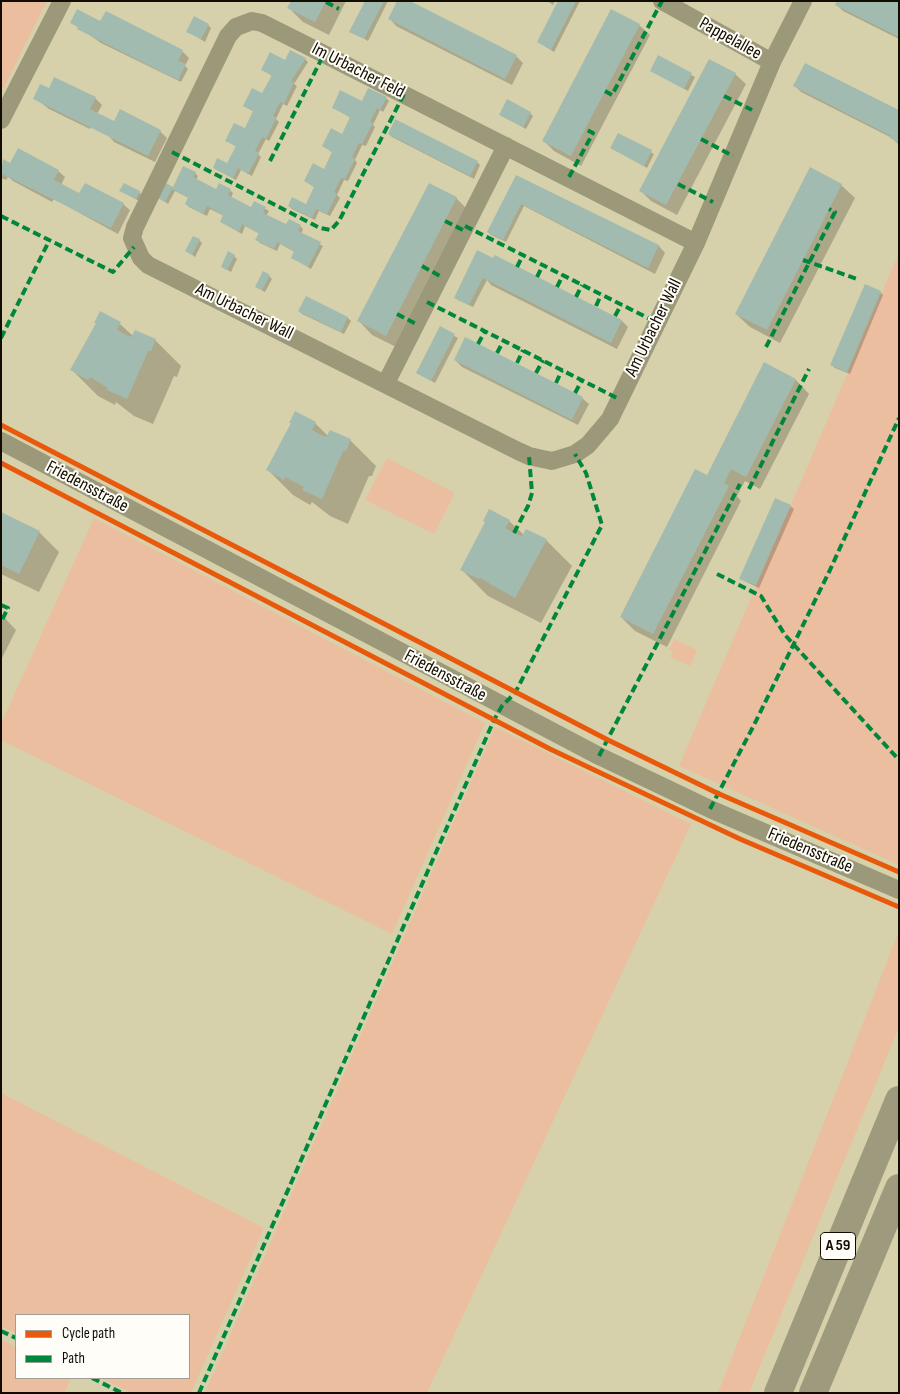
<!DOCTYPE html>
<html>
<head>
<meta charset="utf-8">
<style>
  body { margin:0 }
  #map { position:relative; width:900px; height:1394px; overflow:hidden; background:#d7d1ab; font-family:"Sofia Sans Condensed",sans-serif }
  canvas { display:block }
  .frame { position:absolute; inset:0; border:2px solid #120d00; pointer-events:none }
  .legend { position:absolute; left:15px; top:1314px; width:175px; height:65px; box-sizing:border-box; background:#fefdf7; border:1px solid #a09d94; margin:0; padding:6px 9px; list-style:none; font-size:15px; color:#120d00 }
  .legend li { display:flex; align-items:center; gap:10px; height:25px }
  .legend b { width:25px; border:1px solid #a09d94 }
</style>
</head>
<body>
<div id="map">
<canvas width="900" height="1394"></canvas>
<div class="frame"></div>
<ul class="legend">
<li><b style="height:6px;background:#e8590c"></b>Cycle path</li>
<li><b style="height:6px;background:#00873e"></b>Path</li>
</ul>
</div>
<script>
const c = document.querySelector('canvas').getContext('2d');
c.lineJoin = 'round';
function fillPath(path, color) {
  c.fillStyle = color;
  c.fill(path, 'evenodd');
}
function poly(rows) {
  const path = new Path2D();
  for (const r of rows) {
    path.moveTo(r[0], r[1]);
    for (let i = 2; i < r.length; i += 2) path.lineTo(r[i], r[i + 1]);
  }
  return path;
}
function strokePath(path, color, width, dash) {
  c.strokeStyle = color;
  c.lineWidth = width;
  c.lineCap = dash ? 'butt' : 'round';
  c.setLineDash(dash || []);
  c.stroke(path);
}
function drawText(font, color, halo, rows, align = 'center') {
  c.font = font + ' "Sofia Sans Condensed",sans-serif';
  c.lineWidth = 4;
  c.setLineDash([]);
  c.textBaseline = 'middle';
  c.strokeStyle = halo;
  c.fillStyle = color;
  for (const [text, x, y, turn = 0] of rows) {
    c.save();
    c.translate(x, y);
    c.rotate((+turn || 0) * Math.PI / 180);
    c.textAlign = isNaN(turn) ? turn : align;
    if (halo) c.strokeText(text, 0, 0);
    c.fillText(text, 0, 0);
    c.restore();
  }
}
fillPath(poly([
  [1,1,47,1,3,89,1,88],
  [899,253,899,865,679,766],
  [387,458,455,493,434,534,365,500],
  [94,518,485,723,392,934,1,740,1,724],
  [674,639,697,650,690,666,670,657,673,652,669,650],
  [495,727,691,824,427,1393,205,1393],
  [899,931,899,1027,749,1393,718,1393],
  [1,1093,264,1228,191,1393,131,1393,102,1378,189,1378,189,1315,16,1315,16,1333,1,1326],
  [1,1339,16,1347,16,1378,71,1378,64,1393,1,1393]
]), '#eabe9e');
fillPath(poly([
  [293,1,346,1,329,35,303,22,289,8],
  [366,1,388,1,368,41,351,31],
  [547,1,555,1,553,5],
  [559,1,580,1,554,52,538,42],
  [838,1,894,1,899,4,899,39,843,11,837,5],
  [390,19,516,56,523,63,512,85,396,26],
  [99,22,182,51,189,58,185,66,188,69,181,82,101,43,72,23],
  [208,25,211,28,205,42,187,31],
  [639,25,650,35,581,166,554,151,544,141],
  [659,57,695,77,688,91,651,71],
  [305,59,308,62,294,84,297,86,287,106,283,104,276,119,279,122,269,141,266,139,258,154,261,157,252,176,241,170,236,180,217,170,214,167,228,165,237,147,227,141,245,130,254,112,244,106,263,95,272,76,263,70,285,61],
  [735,74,746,84,677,215,651,201,641,191],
  [795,86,899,112,899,145,892,138,801,92],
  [49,90,95,98,102,105,97,114,113,122,160,131,167,138,155,162,114,142,109,136,91,127,90,129,49,109,35,98],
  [386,98,389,101,383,112,380,110,373,125,375,127,366,146,362,145,355,160,357,163,348,181,344,180,337,195,340,198,330,216,319,211,315,220,292,209,289,206,306,206,315,188,305,181,324,170,333,153,323,146,342,135,351,118,333,107],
  [530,113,533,116,526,129,500,115],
  [396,121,477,162,480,165,474,179,392,137,389,134],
  [618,134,654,154,647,168,611,148],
  [3,161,11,165,58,171,65,177,61,185,80,195,123,204,130,210,118,234,54,199,52,202,13,181,8,177,6,180,1,178],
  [195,173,198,176,196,180,217,191,230,190,233,193,231,198,252,208,255,203,269,211,266,216,287,226,300,226,303,229,301,234,323,246,311,269,292,257,295,252,280,244,277,251,260,243,257,240,260,234,245,226,242,234,221,222,224,216,210,209,207,216,189,207,186,204,189,198,175,191,168,204,159,198,166,184,173,188],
  [516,176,659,246,665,253,655,274,524,206,506,242,491,235,488,232],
  [429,184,456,198,470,212,400,349,372,335,359,321],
  [841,185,855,198,780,343,750,327,736,314],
  [121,191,139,192,142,195,139,201],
  [199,240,202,243,195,257,187,251],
  [478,252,622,321,628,327,617,349,491,285,487,280,473,307,458,300,455,297],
  [234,256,237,259,231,272,222,267],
  [269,276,272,279,265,292,256,287],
  [880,292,883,295,850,374,835,368,832,365],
  [306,298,348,318,351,321,344,334,302,314,299,311],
  [96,323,120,324,133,336,155,340,181,366,177,377,174,376,153,424,134,416,116,402,115,405,98,396,72,370,97,324],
  [440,328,458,338,435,383,417,373],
  [455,360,582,398,589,404,578,425,462,367],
  [764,364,796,380,809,394,760,489,745,481,737,496,741,501,667,647,635,631,621,617,707,477],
  [315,423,328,436,350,440,376,466,372,476,369,476,348,524,330,516,312,502,310,505,293,495,267,469,292,424],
  [790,506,794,509,759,588,744,581,741,578],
  [1,513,39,532,59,552,39,592,1,574],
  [509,521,524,535,546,540,572,566,541,623,488,596,462,570],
  [1,614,16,630,1,660]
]), '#0003');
fillPath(poly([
  [291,1,326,1,315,22,287,8],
  [365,1,384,1,364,39,349,32],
  [397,1,410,1,517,55,505,79,388,19],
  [558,1,576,1,551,50,537,42],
  [837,1,899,2,899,37,835,5],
  [77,9,100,21,106,11,183,50,178,61,186,64,178,80,77,29,78,27,70,23],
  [611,9,640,24,571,156,542,141],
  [194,16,209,24,201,39,186,32],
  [290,50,306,58,291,81,294,82,284,104,280,102,273,116,276,118,266,139,262,137,255,151,259,153,248,174,238,168,233,178,213,168,217,158,227,163,236,146,225,141,234,123,245,128,253,111,243,106,252,88,262,93,272,75,261,70,270,52,285,60],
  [658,55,692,73,684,89,650,71],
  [709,59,736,73,666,205,639,191],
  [805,63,899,110,899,143,890,138,891,136,793,86],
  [54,77,96,97,90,109,114,121,120,109,161,130,148,156,33,99,40,84,49,88],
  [368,88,387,97,380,110,377,108,370,122,373,123,362,144,359,143,352,157,355,159,345,179,341,178,334,192,337,194,327,214,316,209,312,218,288,206,292,197,306,204,314,187,304,181,313,163,324,169,332,152,322,146,331,128,342,134,350,117,332,108,340,90,362,101],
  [507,99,531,112,523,127,499,115],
  [395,119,478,161,470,176,388,134],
  [618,133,652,150,644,166,610,148],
  [18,148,59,170,54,180,62,184,79,193,85,183,124,203,111,228,4,175,1,177,3,159,10,163],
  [183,166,196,172,193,177,216,189,219,183,231,189,228,195,251,207,254,201,266,207,263,213,286,224,289,219,301,225,298,231,321,242,308,267,291,258,294,251,277,242,274,249,255,240,259,233,242,224,239,232,220,222,223,215,207,206,203,214,185,204,188,197,172,189,165,202,157,198,166,183,173,187],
  [810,167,842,184,767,330,735,314],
  [516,175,659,245,648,268,521,204,503,240,487,232],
  [124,183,140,191,136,199,119,191],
  [429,183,457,197,386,336,357,321],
  [193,236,200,239,192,255,185,251],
  [477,250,493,258,495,255,622,320,611,343,483,278,469,305,454,298],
  [228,251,235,255,227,270,221,267],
  [263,271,270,275,262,290,255,287],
  [865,284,881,291,847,372,830,365],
  [306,296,348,317,341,332,298,311],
  [100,311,121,322,117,330,124,334,131,337,135,330,156,339,151,351,148,351,127,399,107,390,108,388,90,377,88,380,70,370,96,323,94,323],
  [440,326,455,334,431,381,416,373],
  [465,337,583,397,572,420,454,360],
  [764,362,796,379,746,477,731,469,724,483,729,486,653,634,620,617,695,469,707,475],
  [295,411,316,422,312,430,319,434,326,437,330,430,351,439,346,451,343,451,322,499,302,490,304,487,285,477,284,480,266,470,291,423,289,423],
  [775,498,791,505,756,585,739,579],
  [489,509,510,520,505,528,514,533,522,536,526,529,547,539,515,598,480,578,479,579,460,570,485,522,483,521],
  [1,512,40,531,19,574,1,565]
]), '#a2bbb1');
strokePath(poly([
  [662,1,772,62],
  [1,120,62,1],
  [696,243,324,54,262,23,252,21,236,27,228,36,135,227,132,238,141,258,148,265,518,451,529,456,552,461,575,454,588,445,610,419,696,243,772,62,803,1],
  [386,383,506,146],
  [1,441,599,756,710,809,899,890]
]), '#9c987a', 18);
strokePath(poly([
  [778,1393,899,1100],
  [813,1393,899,1188]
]), '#9e9a7d', 28);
strokePath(poly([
  [326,2,339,9],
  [605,91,612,95,662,1],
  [724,96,752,110],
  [701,139,733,156],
  [172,152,320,228,331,230,339,221,404,94],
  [270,161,324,54],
  [569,177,593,133,585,129],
  [678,184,713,202],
  [1,216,113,272,134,247],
  [445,221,463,230],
  [465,226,656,322],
  [803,260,857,279],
  [422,266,440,276],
  [517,267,523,255],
  [537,277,543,265],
  [557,287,563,275],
  [576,297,582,285],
  [427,302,619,399],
  [596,306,601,295],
  [397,314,416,324],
  [615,316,621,305],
  [1,338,49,241],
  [478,344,485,331],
  [766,347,835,212,829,209],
  [497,353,504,340],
  [517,363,523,350],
  [536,373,543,360],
  [556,383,562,370],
  [575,393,582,380],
  [749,489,809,369],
  [514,533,528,506,532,493,529,456],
  [717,574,761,596,785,635,899,760],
  [1,605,8,608,1,622],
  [599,756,740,484],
  [710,809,754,725,830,570,899,418],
  [1,1331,16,1338],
  [92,1378,122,1393],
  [199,1393,494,720,502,706,515,693,602,525,586,473,575,454]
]), '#00873e', 4, [8, 4]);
strokePath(poly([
  [1,425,608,740,717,793,899,872],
  [1,463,550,749,740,839,899,907]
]), '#e8590c', 5);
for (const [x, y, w] of [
  [838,1246,35]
]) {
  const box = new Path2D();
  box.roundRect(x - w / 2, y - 13.5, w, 27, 4);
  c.fillStyle = '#fefdf7';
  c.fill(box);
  strokePath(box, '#120d00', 1);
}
drawText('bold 16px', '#120d00', null, [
  ["A 59",838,1246]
]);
drawText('18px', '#120d00', '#fefdf7', [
  ["Pappelallee",730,39,29],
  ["Im Urbacher Feld",358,71,27],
  ["Am Urbacher Wall",244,312,26],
  ["Am Urbacher Wall",654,328,-64],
  ["Friedensstraße",87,487,28],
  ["Friedensstraße",445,676,28],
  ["Friedensstraße",810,851,23]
]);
</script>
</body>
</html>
